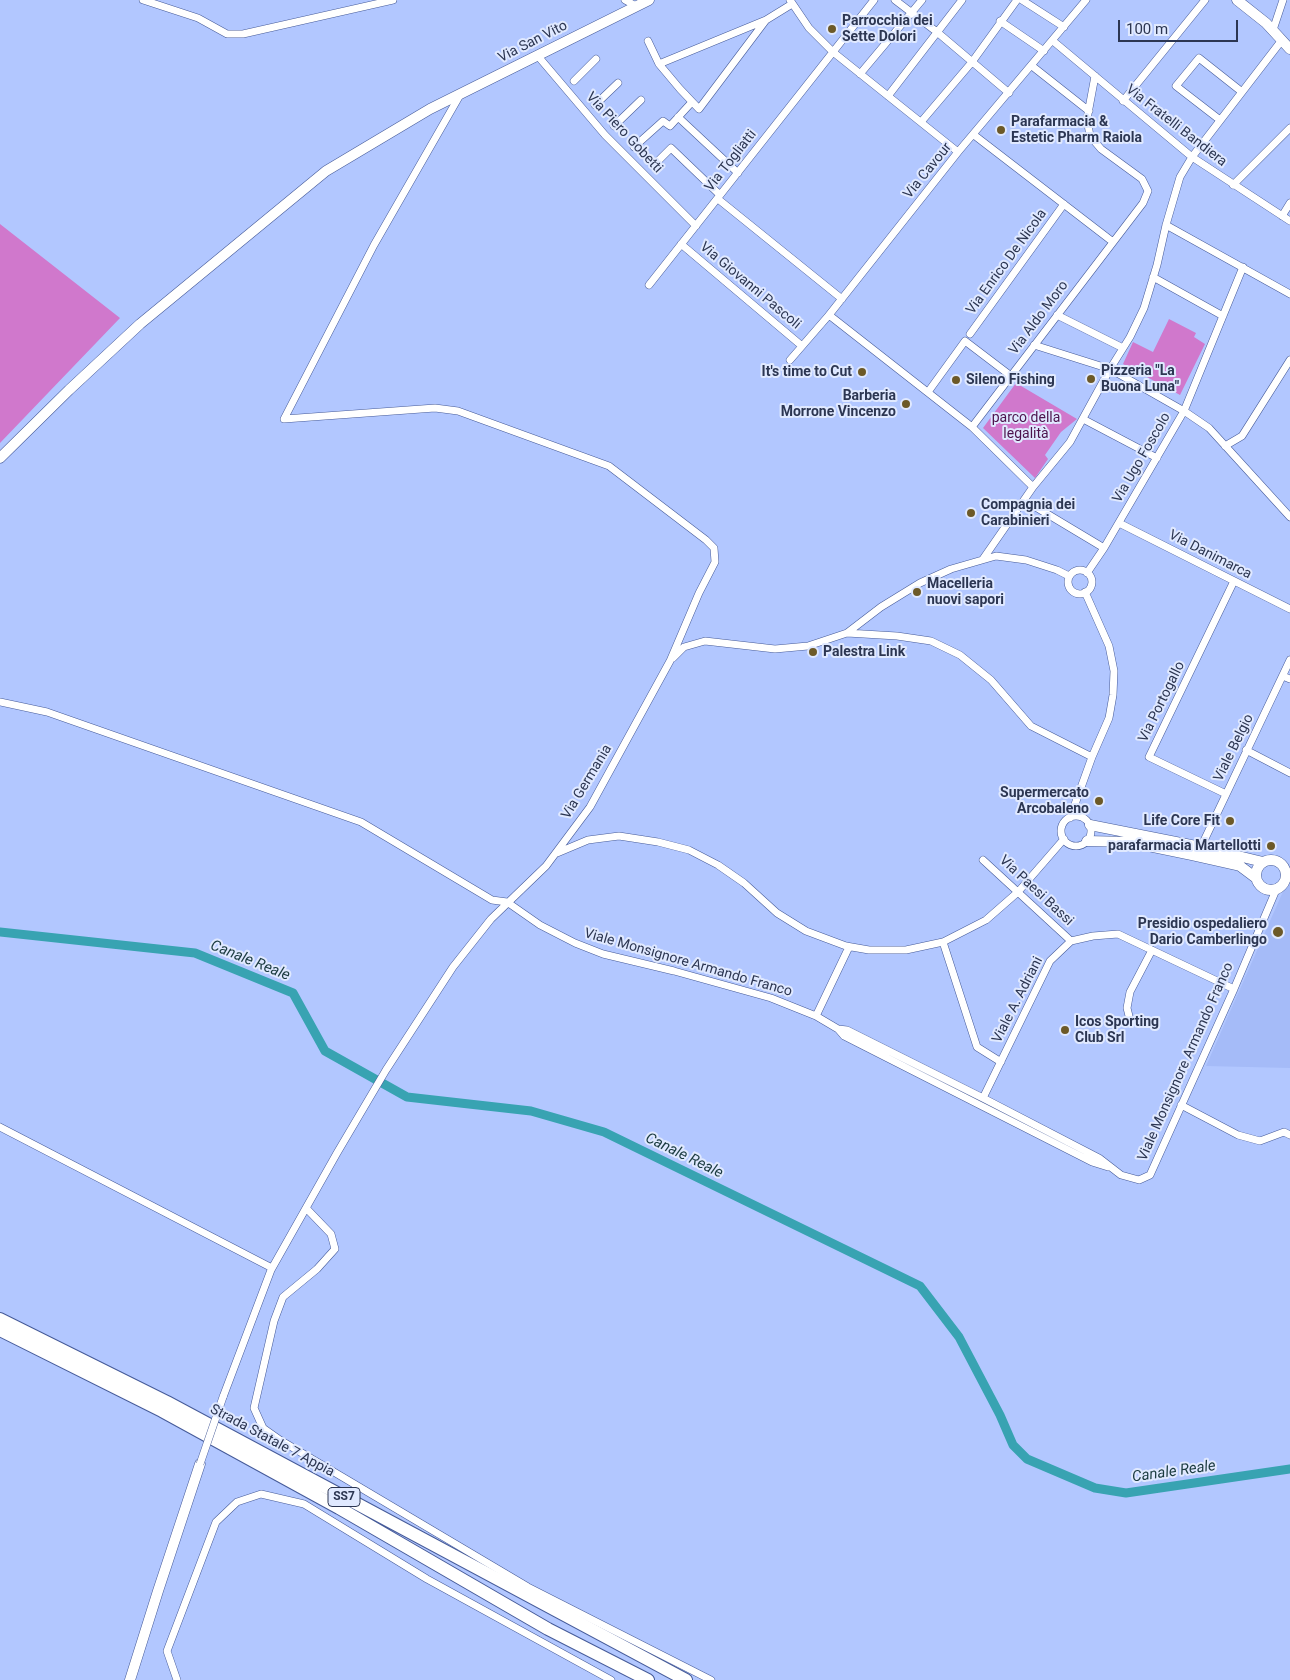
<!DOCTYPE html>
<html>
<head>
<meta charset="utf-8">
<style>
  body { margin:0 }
  #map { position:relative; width:1290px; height:1680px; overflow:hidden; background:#b2c7ff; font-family:Roboto,sans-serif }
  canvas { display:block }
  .scale { position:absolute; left:1118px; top:20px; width:120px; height:22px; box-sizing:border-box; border:2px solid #2c3652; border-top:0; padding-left:6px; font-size:15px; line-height:18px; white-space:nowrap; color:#2c3652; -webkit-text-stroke:4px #e0e9ff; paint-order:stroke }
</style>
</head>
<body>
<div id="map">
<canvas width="1290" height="1680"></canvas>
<div class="scale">100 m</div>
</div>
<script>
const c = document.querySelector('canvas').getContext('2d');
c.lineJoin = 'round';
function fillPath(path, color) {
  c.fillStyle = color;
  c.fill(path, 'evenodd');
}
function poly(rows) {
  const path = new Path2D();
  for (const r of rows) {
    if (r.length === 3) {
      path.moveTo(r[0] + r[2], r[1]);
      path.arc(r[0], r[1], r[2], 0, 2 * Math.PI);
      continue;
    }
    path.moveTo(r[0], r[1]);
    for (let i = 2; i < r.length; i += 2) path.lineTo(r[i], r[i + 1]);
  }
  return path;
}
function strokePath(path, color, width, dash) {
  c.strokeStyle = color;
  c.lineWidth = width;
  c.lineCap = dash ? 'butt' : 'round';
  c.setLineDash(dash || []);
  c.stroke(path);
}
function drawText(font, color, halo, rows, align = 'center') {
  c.font = font + ' Roboto,sans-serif';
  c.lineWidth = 4;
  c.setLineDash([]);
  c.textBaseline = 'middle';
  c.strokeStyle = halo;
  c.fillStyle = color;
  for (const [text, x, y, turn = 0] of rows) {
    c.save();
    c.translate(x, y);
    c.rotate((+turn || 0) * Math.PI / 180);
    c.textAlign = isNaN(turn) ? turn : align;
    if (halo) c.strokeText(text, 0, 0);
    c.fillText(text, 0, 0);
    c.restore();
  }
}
fillPath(poly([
  [1290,884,1290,1068,1206,1066,1285,887]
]), '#a5bbf8');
fillPath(poly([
  [0,224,120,318,0,443],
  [1169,319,1196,333,1194,337,1205,344,1180,395,1123,364,1133,342,1153,352],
  [1016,383,1077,419,1061,432,1045,455,1048,459,1035,478,983,428]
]), '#d078cc');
strokePath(poly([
  [0,932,195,953,293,993,325,1051,407,1097,531,1111,604,1132,920,1286,959,1337,1000,1415,1013,1445,1027,1459,1095,1488,1126,1493,1290,1469]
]), '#38a3b2', 9);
const street = poly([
  [143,0,198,18,227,34,243,34,393,0],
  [625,0,636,6],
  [790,0,809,28,833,52,958,152],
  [895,0,937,32,1009,93],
  [1022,0,1064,27],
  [766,20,699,109,680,89,659,64,766,20,792,4],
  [1000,21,1044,51],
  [1273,30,1283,0],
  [648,41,659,64],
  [1053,41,1192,157,1290,221],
  [537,55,605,135,696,226],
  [1032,66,1089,111],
  [860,74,922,0],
  [574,81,596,59],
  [888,96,962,0],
  [1123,101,1205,0],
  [595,105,618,83],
  [678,117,738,173],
  [1220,120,1176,86,1199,58,1242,92],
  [921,122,972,62,1017,0],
  [614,126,641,100],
  [974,135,1113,242],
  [634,147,663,121,670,126,692,102],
  [653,166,671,148,720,195],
  [1233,185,1290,128],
  [718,199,842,299],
  [1282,216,1290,203],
  [1166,225,1290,294],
  [681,244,802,346],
  [1153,277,1223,316],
  [649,285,874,0],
  [829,315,972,427,1033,487],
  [1057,315,1123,348],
  [970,334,1064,204],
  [1034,345,1110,369,1184,411,1209,428,1290,517],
  [790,360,829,315,958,152,1086,0],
  [928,392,965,341,1011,376],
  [1083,419,1157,458],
  [972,427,1143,203,1148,191,1142,179,1101,149,1090,136,1087,119,1095,76],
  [1225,446,1242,436,1290,360],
  [1024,500,1104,548],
  [1119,523,1290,609],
  [983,559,1033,487,1070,442,1110,369,1130,337,1144,308,1157,265,1166,225,1180,177,1192,157,1282,40],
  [1080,582,12],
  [1087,573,1104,548,1184,411,1243,267],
  [847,633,897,636,931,641,960,655,991,680,1031,726,1092,757],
  [673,658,684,647,705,641,775,649,808,646,847,633,881,607,920,583,951,569,996,556,1026,560,1057,570,1069,576],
  [1283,676,1290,679],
  [0,702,47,712,361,822,492,900,507,902,540,925,575,943,603,954,674,971,771,998,816,1016,838,1029,844,1036,1092,1162,1108,1167],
  [1246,750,1290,773],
  [1226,794,1149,757,1234,581],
  [1076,831,15],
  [1070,818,1092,757,1109,718,1113,695,1114,671,1109,646,1085,592],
  [1201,847,1290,660],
  [557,853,588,840,619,836,658,842,689,850,718,865,744,883,777,913,806,931,846,946,869,950,906,950,943,942,986,920,1018,892,1064,839],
  [983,860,1071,941],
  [943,942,977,1047,1001,1062],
  [816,1016,849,947],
  [1129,1016,1127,1008,1130,992,1152,950],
  [838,1029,847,1030,983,1098,1099,1158,1121,1175,1139,1180,1150,1175,1234,989,1276,890],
  [983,1098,1050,961,1071,941,1093,936,1118,934,1234,989],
  [1181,1105,1238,1135,1260,1141,1284,1132,1290,1135],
  [0,1127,272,1268],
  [306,1208,331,1234,335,1249,317,1269,283,1297,274,1321,254,1408,263,1428,280,1440,528,1587,711,1680],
  [223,1397,271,1270,337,1153,386,1070,453,967,491,919,546,866,590,807,670,661,699,593,715,562,714,548,706,540,609,466,458,411,435,408,284,419,374,245,460,95],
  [177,1680,167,1651,216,1522,237,1502,261,1494,304,1504,427,1579,611,1680]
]);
const secondary = poly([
  [1237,0,1266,23,1290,49],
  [0,458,69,390,140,324,326,171,430,109,649,0],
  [1090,825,1201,847,1263,862],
  [1087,841,1129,842,1192,855,1240,866,1256,878],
  [1271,875,15],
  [130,1680,158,1591,200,1464]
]);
const highway = poly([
  [0,1319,167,1402,686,1680],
  [0,1330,162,1411,339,1508,548,1629,648,1680]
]);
strokePath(street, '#465b99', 8);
strokePath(secondary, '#465b99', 11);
strokePath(highway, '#465b99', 14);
strokePath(street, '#fff', 7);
strokePath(secondary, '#fff', 10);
strokePath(highway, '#fff', 12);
const streetBridge = poly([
  [200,1464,223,1397]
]);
strokePath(streetBridge, '#465b99', 8, []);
strokePath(streetBridge, '#fff', 7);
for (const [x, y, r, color] of [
  [832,29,5,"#6c5928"],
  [1001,130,5,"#6c5928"],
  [862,372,5,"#6c5928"],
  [1091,379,5,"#6c5928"],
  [956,380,5,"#6c5928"],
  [906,404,5,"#6c5928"],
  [971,513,5,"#6c5928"],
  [917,592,5,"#6c5928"],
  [813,652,5,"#6c5928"],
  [1099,801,5,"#6c5928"],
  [1230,821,5,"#6c5928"],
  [1271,846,5,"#6c5928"],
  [1278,932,6,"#6c5928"],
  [1065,1030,5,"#6c5928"]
]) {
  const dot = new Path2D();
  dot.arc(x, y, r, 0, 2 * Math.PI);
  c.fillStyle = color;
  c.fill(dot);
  strokePath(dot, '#e0e9ff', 2);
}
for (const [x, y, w] of [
  [344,1497,32]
]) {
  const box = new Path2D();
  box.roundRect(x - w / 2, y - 9.5, w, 19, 4);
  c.fillStyle = '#e0e9ff';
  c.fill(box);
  strokePath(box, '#2c3652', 1);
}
drawText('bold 12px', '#2c3652', null, [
  ["SS7",344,1497]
]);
drawText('bold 14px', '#2c3652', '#e0e9ff', [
  ["Parrocchia dei",842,21],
  ["Sette Dolori",842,37],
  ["Parafarmacia &",1011,122],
  ["Estetic Pharm Raiola",1011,138],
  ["Pizzeria \"La",1101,371],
  ["Buona Luna\"",1101,387],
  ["It's time to Cut",852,372,"right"],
  ["Sileno Fishing",966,380],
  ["Barberia",896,396,"right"],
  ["Morrone Vincenzo",896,412,"right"],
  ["Compagnia dei",981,505],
  ["Carabinieri",981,521],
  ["Macelleria",927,584],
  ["nuovi sapori",927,600],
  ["Palestra Link",823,652],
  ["Supermercato",1089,793,"right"],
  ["Arcobaleno",1089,809,"right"],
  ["Life Core Fit",1220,821,"right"],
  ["parafarmacia Martellotti",1261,846,"right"],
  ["Presidio ospedaliero",1267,924,"right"],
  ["Dario Camberlingo",1267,940,"right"],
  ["Icos Sporting",1075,1022],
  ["Club Srl",1075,1038]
], 'left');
drawText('14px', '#2c3652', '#e0e9ff', [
  ["Via San Vito",533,42,-27],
  ["Via Fratelli Bandiera",1176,126,38],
  ["Via Piero Gobetti",624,133,47],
  ["Via Togliatti",731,161,-52],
  ["Via Cavour",928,171,-51],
  ["Via Enrico De Nicola",1007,262,-54],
  ["Via Giovanni Pascoli",750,286,40],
  ["Via Aldo Moro",1039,318,-53],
  ["Via Ugo Foscolo",1142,458,-60],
  ["Via Danimarca",1210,555,27],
  ["Via Portogallo",1162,702,-64],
  ["Viale Belgio",1234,748,-64],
  ["Via Germania",587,782,-59],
  ["Via Paesi Bassi",1036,891,43],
  ["Viale Monsignore Armando Franco",688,963,16],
  ["Viale A. Adriani",1018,1000,-63],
  ["Viale Monsignore Armando Franco",1186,1062,-66],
  ["Strada Statale 7 Appia",272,1441,28]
]);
drawText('14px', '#4d124c', '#e0e9ff', [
  ["parco della",1026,418],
  ["legalità",1026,434]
]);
drawText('italic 15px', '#1b3b40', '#e0e9ff', [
  ["Canale Reale",250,961,22],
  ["Canale Reale",684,1156,26],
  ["Canale Reale",1174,1472,-8]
]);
</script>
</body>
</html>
